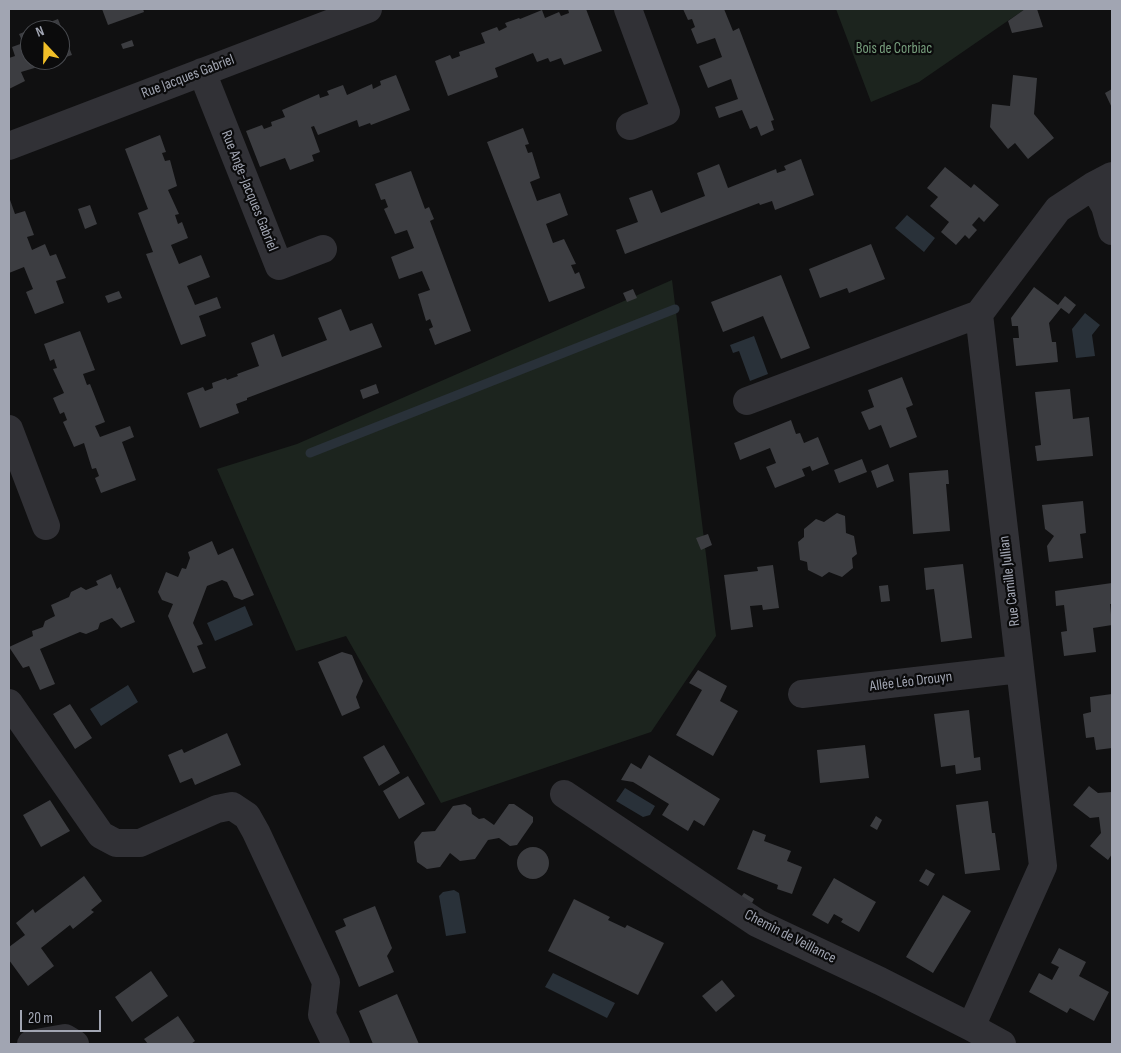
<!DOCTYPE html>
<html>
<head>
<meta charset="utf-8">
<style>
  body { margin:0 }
  #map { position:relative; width:1121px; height:1053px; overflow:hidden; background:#101011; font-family:"Sofia Sans Condensed",sans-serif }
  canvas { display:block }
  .frame { position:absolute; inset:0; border:10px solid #a1a5b2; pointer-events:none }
  .north { position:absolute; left:20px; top:20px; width:50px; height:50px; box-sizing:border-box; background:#0b0b0c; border:1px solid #47494e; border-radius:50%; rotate:339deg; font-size:14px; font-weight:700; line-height:20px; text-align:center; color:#a1a5b2 }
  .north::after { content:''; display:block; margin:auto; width:18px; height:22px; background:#f1bf28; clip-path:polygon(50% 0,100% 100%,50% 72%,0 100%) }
  .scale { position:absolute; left:20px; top:1010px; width:81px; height:22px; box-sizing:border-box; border:2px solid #a1a5b2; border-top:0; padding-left:6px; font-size:15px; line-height:18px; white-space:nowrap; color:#a1a5b2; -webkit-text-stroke:4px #0b0b0c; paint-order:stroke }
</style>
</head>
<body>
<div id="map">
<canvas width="1121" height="1053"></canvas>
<div class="frame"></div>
<div class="north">N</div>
<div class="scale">20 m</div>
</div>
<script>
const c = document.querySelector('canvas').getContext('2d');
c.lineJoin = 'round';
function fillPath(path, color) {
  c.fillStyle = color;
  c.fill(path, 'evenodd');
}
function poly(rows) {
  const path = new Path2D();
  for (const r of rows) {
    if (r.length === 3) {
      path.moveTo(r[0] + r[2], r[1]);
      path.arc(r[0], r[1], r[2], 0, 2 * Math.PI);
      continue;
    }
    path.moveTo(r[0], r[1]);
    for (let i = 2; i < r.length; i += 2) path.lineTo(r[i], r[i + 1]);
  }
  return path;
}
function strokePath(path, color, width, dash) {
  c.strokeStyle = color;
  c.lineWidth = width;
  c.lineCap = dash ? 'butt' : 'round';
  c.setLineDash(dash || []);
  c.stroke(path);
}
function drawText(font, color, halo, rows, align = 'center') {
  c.font = font + ' "Sofia Sans Condensed",sans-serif';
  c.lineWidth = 4.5;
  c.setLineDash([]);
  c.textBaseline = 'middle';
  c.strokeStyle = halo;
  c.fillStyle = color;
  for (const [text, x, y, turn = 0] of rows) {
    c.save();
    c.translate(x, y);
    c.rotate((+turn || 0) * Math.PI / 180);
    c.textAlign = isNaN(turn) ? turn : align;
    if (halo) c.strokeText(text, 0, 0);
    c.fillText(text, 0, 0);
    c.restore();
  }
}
fillPath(poly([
  [836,9,1025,9,919,82,871,102],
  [672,280,716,636,651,732,441,803,346,636,296,651,217,469,297,444]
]), '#1c241e');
fillPath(poly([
  [907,215,935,238,924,252,895,228],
  [1085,313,1100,325,1092,335,1095,356,1076,358,1072,329],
  [754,336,768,374,750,381,739,351,733,353,730,345],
  [245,606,253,625,215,641,207,623],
  [128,685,138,702,101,726,90,709],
  [625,788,655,806,650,815,643,817,616,801],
  [454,890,459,893,466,933,446,936,439,896,443,892],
  [553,973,615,1003,607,1018,545,987]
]), '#293139');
strokePath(poly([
  [310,453,675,309]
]), '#293139', 9);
fillPath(poly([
  [102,9,143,9,144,12,108,25],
  [568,9,586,9,602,51,564,65,561,58,550,62,548,58,537,62,533,53,495,68,498,77,448,96,435,61,450,55,452,59,460,56,459,52,485,43,481,33,497,27,499,31,507,27,505,23,519,18,520,19,542,10,545,18,559,12,561,16,569,13],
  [683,9,724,9,733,31,739,28,774,120,771,121,774,130,761,136,757,126,750,129,742,110,719,118,715,107,738,99,731,79,708,88,699,66,722,57,715,38,697,44,691,29,695,27,692,19,688,20],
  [1025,9,1037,9,1043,27,1012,33,1008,21],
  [58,19,72,55,60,59,60,30,30,30,30,60,46,60,48,64,21,72,25,81,9,89,9,58,15,56,12,47,23,43,19,34],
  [132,40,134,46,123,49,121,44],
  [396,75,410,110,371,125,370,123,359,127,357,120,318,135,314,126,311,127,320,152,312,155,314,161,290,170,285,158,260,167,246,131,262,125,264,129,272,126,271,122,285,117,282,110,319,94,320,98,329,95,327,91,343,85,347,95,372,84,373,89,381,85,380,81],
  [1013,75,1037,78,1034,114,1054,138,1028,159,1015,143,1008,149,990,127,992,104,1010,106],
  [1112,89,1112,108,1105,93],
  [523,128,529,144,525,145,528,153,532,152,540,178,530,182,537,201,560,193,568,215,546,224,553,243,564,239,576,264,571,265,575,274,579,272,585,288,549,302,487,142],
  [160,135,166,152,162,153,165,161,170,160,177,186,168,190,179,214,175,215,178,224,182,222,188,238,171,245,179,264,201,255,210,277,187,286,195,305,217,297,221,308,199,316,206,336,181,345,146,254,153,252,138,213,148,209,125,149],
  [801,159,814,195,775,210,772,201,760,205,759,203,625,254,616,230,638,222,629,198,652,190,661,213,705,196,697,173,719,164,728,188,776,169,777,173,786,170,784,166],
  [945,167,971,188,974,184,999,205,984,222,979,217,972,225,977,230,969,239,965,235,956,245,941,232,949,222,930,206,938,197,927,188],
  [411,171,425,209,429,207,434,219,430,221,471,331,435,345,429,329,433,327,430,319,426,321,418,294,430,290,422,271,399,279,391,257,414,248,407,230,395,234,384,209,388,207,385,199,381,200,375,184],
  [9,197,15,214,25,211,34,235,27,237,32,250,45,244,50,256,56,254,66,278,56,281,64,303,35,314,26,292,33,289,24,267,9,273],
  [90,205,97,224,85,229,78,209],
  [871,244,885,279,849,293,847,288,820,298,809,269],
  [781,275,810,348,781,359,763,316,723,332,711,302],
  [1034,287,1058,305,1065,296,1076,305,1069,314,1061,308,1049,323,1052,342,1056,342,1058,362,1016,366,1013,338,1019,338,1018,326,1012,326,1011,318],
  [633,289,637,298,627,302,623,293],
  [119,291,122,298,108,303,105,296],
  [341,309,350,331,372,323,382,347,247,398,247,400,236,404,239,413,200,428,187,393,203,387,205,391,213,388,212,383,226,378,227,380,238,376,237,374,259,366,251,343,274,334,282,357,327,340,318,318],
  [80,331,95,370,83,374,87,385,90,384,105,422,95,426,100,437,130,426,134,437,122,442,136,480,101,493,95,478,99,476,96,468,92,469,84,443,74,447,63,422,67,420,64,412,60,414,53,398,64,393,53,369,57,368,54,359,50,361,44,344],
  [902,377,913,405,906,408,917,437,890,448,881,425,869,430,861,412,874,407,868,390],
  [376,384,379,393,363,399,360,390],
  [1070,389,1073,419,1089,417,1093,456,1037,461,1035,446,1041,445,1035,392],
  [791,420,796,434,800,433,804,443,818,437,829,464,812,471,810,466,802,469,805,476,775,488,766,467,776,463,770,448,740,460,734,443],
  [862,459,867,472,839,483,834,470],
  [888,464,894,481,877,488,871,471],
  [948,470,949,484,946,484,950,531,913,534,909,473],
  [1083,501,1086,533,1080,534,1083,558,1049,562,1047,546,1054,536,1045,529,1042,505],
  [837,513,845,516,846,533,854,536,857,554,852,558,853,568,842,577,829,572,822,577,808,570,807,562,800,560,798,542,804,537,804,529,816,519,824,522],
  [708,534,712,545,701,550,696,538],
  [212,541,218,555,233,548,254,595,242,600,234,597,227,582,222,580,207,586,193,623,203,644,197,646,206,668,193,673,168,616,173,604,162,600,158,592,166,572,178,577,182,568,186,569,190,558,188,552],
  [963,564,972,638,941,642,934,589,926,590,924,568],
  [773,565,779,608,763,610,762,605,750,606,753,627,731,630,724,575,758,571,757,567],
  [111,574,117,589,120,587,135,622,121,628,112,618,100,623,98,629,86,634,80,632,40,649,55,684,40,690,29,666,23,668,9,647,33,636,32,631,43,627,45,621,55,616,51,605,69,597,71,592,81,587,86,590,98,585,96,581],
  [1112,583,1112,604,1110,604,1112,625,1093,628,1096,652,1064,656,1061,632,1067,631,1064,605,1056,606,1055,591],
  [888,585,890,601,881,602,879,586],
  [342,652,352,655,363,681,356,697,360,708,342,716,318,662],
  [698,670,727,686,720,701,738,711,713,756,676,735,702,690,689,683],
  [1112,694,1112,748,1096,750,1094,737,1086,738,1083,714,1091,712,1090,697],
  [70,704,92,738,75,749,53,714],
  [969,710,974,758,980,757,981,770,956,774,955,765,941,767,934,714],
  [227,733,241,765,195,785,192,778,180,783,168,755,182,749,184,753],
  [384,745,400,773,379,786,363,757],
  [865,745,869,778,820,783,817,750],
  [649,755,720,799,704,826,694,820,688,831,662,815,669,804,633,782,621,780,631,763,641,769],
  [408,776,425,804,399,819,383,791],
  [1089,786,1098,793,1112,792,1112,854,1108,860,1090,846,1101,833,1099,817,1090,818,1073,805],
  [50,800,70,831,41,847,23,815],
  [988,801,992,833,995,833,1000,870,965,874,956,805],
  [465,804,471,808,472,814,479,819,484,818,494,825,509,804,514,804,533,817,533,822,517,845,510,846,499,838,488,840,475,859,460,861,450,853,440,867,427,869,417,862,414,842,422,832,435,831,453,806],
  [876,816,882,820,877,830,870,826],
  [753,830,766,835,764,841,791,851,787,861,802,867,792,894,777,889,778,885,737,869],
  [533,863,16],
  [926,869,935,874,928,886,919,881],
  [84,876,102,901,91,910,94,912,73,929,70,925,41,948,54,966,28,986,9,960,9,947,25,935,16,923,33,909,35,913],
  [834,878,876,902,859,932,841,922,843,919,834,914,828,924,812,915],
  [744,893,754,899,752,903,741,897],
  [943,895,971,911,933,973,906,957],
  [574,899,610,917,608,920,625,928,627,925,664,943,638,995,548,951],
  [375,906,392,948,387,956,394,972,359,987,335,931,346,926,343,919],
  [1059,948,1086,962,1079,976,1109,992,1094,1021,1070,1008,1067,1013,1029,992,1039,973,1052,980,1059,967,1051,963],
  [151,971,168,996,132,1022,115,997],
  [722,980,735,996,716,1012,702,996],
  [397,994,419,1044,373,1044,359,1011],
  [178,1016,195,1041,191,1044,148,1044,144,1039]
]), '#3c3d41');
strokePath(poly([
  [628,9,666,112,630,126],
  [202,72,279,266,323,249],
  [9,146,368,9],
  [1093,186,1105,206,1112,231],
  [747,401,979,314],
  [9,429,46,526],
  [802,694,1020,669],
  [9,703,101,835,116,843,140,843,217,809,232,806,247,816,256,832,326,982,322,1015,336,1044],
  [564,794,757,923,880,981,971,1027,1002,1044],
  [971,1027,1043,866,979,314,1058,209,1093,186,1112,176],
  [31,1044,65,1038,75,1044]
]), '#313136', 28);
drawText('15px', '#779e7d', '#0b0b0c', [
  ["Bois de Corbiac",894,49]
]);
drawText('15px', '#a1a5b2', '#0b0b0c', [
  ["Rue Jacques Gabriel",188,77,-21],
  ["Rue Ange-Jacques Gabriel",249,191,68],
  ["Rue Camille Jullian",1010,581,-97],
  ["Allée Léo Drouyn",911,682,-7],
  ["Chemin de Veillance",790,937,27]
]);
</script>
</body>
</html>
